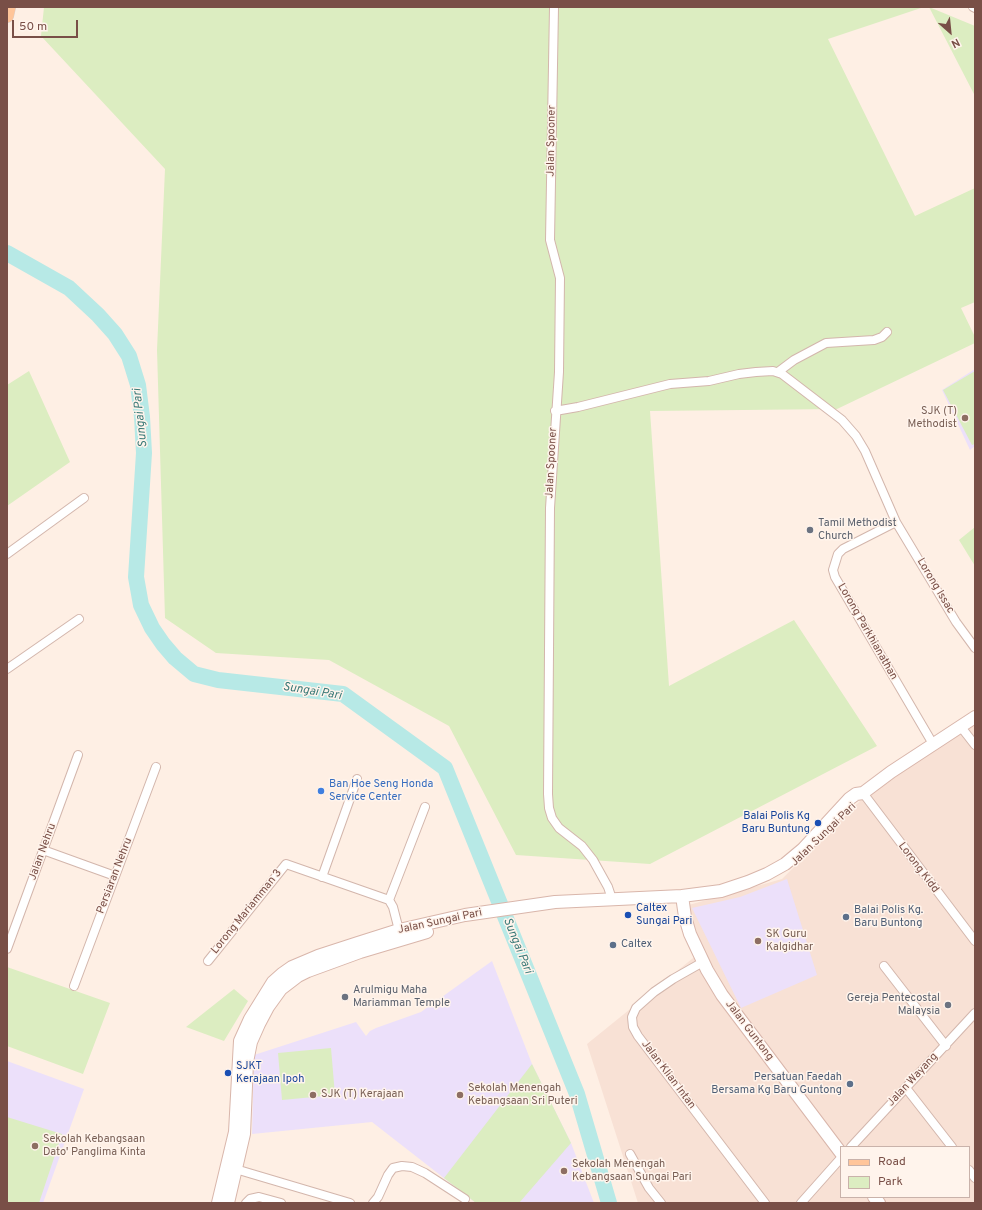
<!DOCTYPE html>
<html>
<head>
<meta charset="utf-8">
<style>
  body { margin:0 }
  #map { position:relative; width:982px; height:1210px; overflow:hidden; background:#feefe4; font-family:Overpass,sans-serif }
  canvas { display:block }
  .frame { position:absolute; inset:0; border:8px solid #794f47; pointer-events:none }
  .legend { position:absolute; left:840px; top:1146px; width:130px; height:52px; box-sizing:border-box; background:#fff4ec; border:1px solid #c9b2aa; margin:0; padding:5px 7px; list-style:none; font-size:12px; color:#794f47 }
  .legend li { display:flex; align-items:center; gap:8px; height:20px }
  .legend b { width:20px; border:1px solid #c9b2aa }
  .north { position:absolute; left:930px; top:12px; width:40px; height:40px; -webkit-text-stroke:3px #fff4ec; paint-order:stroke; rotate:153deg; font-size:11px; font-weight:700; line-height:16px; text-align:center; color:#794f47 }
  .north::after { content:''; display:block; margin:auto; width:14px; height:18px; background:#794f47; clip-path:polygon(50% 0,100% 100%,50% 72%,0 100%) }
  .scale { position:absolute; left:12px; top:20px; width:66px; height:18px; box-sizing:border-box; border:2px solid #794f47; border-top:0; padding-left:5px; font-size:12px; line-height:14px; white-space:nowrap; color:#794f47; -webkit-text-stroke:3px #fff4ec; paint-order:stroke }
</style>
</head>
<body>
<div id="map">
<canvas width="982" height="1210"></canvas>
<div class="frame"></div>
<ul class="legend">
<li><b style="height:5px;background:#ffc59a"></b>Road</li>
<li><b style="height:11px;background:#dcedc1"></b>Park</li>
</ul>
<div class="north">N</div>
<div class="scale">50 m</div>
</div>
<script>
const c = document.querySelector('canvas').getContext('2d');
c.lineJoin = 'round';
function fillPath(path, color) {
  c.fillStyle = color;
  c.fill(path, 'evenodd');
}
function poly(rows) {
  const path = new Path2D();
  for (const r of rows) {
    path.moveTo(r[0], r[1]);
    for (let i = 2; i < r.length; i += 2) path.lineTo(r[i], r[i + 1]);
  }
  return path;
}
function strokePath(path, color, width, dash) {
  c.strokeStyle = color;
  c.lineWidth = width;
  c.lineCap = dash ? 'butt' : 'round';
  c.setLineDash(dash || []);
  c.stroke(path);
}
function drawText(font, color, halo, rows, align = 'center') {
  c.font = font + ' Overpass,sans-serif';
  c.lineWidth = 3;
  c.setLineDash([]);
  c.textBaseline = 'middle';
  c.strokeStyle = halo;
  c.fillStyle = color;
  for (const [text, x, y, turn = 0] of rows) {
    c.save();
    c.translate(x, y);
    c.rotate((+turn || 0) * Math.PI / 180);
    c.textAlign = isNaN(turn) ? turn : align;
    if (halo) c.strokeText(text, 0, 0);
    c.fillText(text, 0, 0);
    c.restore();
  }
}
fillPath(poly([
  [975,720,975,1203,638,1203,587,1044,703,950,685,906,782,879,861,800],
  [841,1147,969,1147,969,1197,841,1197]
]), '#f8e1d5');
fillPath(poly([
  [975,369,975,446,970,450,942,390],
  [787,879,817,975,741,1008,692,908,740,897],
  [492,961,532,1064,571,1143,594,1203,476,1203,372,1122,252,1134,254,1055,356,1022,366,1036,370,1031,376,1028,421,1012],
  [7,1061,84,1089,43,1203,7,1203]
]), '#ece0fa');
fillPath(poly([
  [44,7,924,7,828,39,915,216,975,188,975,302,961,308,975,337,975,343,837,409,650,411,669,686,794,620,877,746,650,864,516,855,449,726,329,660,216,653,165,618,157,350,165,169,41,36],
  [929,7,975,26,975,96],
  [29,371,70,462,7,506,7,385],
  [975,371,975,444,972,445,943,390],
  [975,527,975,566,959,540],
  [7,967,110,1003,83,1074,7,1046],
  [234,989,248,1001,224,1041,186,1027],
  [331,1048,335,1095,282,1100,278,1053],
  [532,1064,571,1143,519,1203,476,1203,444,1178],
  [7,1117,62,1134,39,1203,7,1203]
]), '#dcedc1');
strokePath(poly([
  [7,253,69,288,98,315,115,334,129,356,138,385,142,417,144,453,136,577,141,605,152,628,163,644,175,658,194,674,218,680,343,694,445,768,577,1094,609,1203]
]), '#b7e9e6', 16);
const street = poly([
  [554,7,550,240,560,278,559,372,550,508,548,794,549,808,552,818,559,828,582,846,593,860,608,887,612,899],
  [973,7,975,8],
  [778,372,794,360,826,343,874,340,882,337,887,332],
  [555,411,578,407,670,384,709,381,739,374,756,372,773,371,782,374,842,420,856,436,865,451,896,522,956,622,975,648],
  [896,522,843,549,838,554,833,570,835,577,933,744],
  [7,554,84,498],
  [7,669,79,619],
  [961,727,975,745],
  [863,793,975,941],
  [43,850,115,876],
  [322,877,357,779],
  [389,900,425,807],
  [7,949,78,755],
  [208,961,286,864,389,900,393,907,400,934],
  [703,962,673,979,654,992,636,1008,632,1017,633,1027,638,1036,765,1203],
  [884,966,946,1046],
  [74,986,156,767],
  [906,1088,952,1147],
  [851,1147,975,1013],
  [630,1154,649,1188,661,1203],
  [232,1168,350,1203],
  [969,1170,975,1178],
  [246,1203,250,1199,259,1197,281,1203],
  [373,1203,378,1197,388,1175,393,1168,402,1166,412,1167,425,1173,465,1199],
  [801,1203,841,1158]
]);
const secondary = poly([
  [682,896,685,917,690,934,707,970,722,995,841,1153],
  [874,1197,879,1203],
  [218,1203,235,1132,240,1041,250,1019,273,982,282,974,292,967,318,956,358,943,399,930,465,915,555,902,682,896,721,891,748,882,767,874,785,864,803,849,849,799,856,794,863,793,891,772,975,717],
  [228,1203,244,1134,247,1062,251,1042,259,1024,268,1007,281,989,298,976,308,971,360,952,427,932]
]);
const primary = poly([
  [7,16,9,7]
]);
strokePath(street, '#d3b6ac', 10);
strokePath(secondary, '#d9b6ab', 14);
strokePath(primary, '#d9cecb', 14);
strokePath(street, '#fff', 8);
strokePath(secondary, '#fff', 12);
strokePath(primary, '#ffc59a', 13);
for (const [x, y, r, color] of [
  [965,418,4,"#8d6e63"],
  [810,530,4,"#6b7280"],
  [321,791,4,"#3f7fe0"],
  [818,823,4,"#1a4fb4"],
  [628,915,4,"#1a4fb4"],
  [846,917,4,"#5c6f8a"],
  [758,941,4,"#8d6e63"],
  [613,945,4,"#5c6f8a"],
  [345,997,4,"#6b7280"],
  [948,1005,4,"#6b7280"],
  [228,1073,4,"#1a4fb4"],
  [850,1084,4,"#5c6f8a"],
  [313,1095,4,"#8d6e63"],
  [460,1095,4,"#8d6e63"],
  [35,1146,4,"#8d6e63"],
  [564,1171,4,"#8d6e63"]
]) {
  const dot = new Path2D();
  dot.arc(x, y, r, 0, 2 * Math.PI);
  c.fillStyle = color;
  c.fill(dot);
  strokePath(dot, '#fff4ec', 1.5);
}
drawText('11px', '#794f47', '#fff4ec', [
  ["Jalan Spooner",552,141,-89],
  ["Jalan Spooner",552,463,-87],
  ["Lorong Issac",935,586,59],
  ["Lorong Parkhianathan",867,632,60],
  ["Jalan Sungai Pari",824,835,-44],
  ["Jalan Nehru",43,852,-70],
  ["Lorong Kidd",918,868,53],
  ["Persiaran Nehru",115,876,-69],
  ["Lorong Mariamman 3",247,912,-51],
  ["Jalan Sungai Pari",440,922,-12],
  ["Jalan Guntong",749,1031,53],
  ["Jalan Klian Intan",668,1075,53],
  ["Jalan Wayang",913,1080,-47]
]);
drawText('11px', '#785e54', '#fff4ec', [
  ["SJK (T)",957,412,"right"],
  ["Methodist",957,425,"right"],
  ["SK Guru",766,935],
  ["Kalgidhar",766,948],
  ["Sekolah Menengah",468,1089],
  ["Kebangsaan Sri Puteri",468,1102],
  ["SJK (T) Kerajaan",321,1095],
  ["Sekolah Kebangsaan",43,1140],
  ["Dato' Panglima Kinta",43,1153],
  ["Sekolah Menengah",572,1165],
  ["Kebangsaan Sungai Pari",572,1178]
], 'left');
drawText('11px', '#5b616d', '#fff4ec', [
  ["Tamil Methodist",818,524],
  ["Church",818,537],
  ["Arulmigu Maha",353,991],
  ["Mariamman Temple",353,1004],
  ["Gereja Pentecostal",940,999,"right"],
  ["Malaysia",940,1012,"right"]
], 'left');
drawText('11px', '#366cbe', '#fff4ec', [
  ["Ban Hoe Seng Honda",329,785],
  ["Service Center",329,798]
], 'left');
drawText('11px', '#164399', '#fff4ec', [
  ["Balai Polis Kg",810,817,"right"],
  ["Baru Buntung",810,830,"right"],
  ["Caltex",636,909],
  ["Sungai Pari",636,922],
  ["SJKT",236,1067],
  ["Kerajaan Ipoh",236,1080]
], 'left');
drawText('11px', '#4e5e75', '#fff4ec', [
  ["Balai Polis Kg.",854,911],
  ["Baru Buntong",854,924],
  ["Caltex",621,945],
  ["Persatuan Faedah",842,1078,"right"],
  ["Bersama Kg Baru Guntong",842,1091,"right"]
], 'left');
drawText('italic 12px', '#377876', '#fff4ec', [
  ["Sungai Pari",141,418,-96],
  ["Sungai Pari",312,692,9],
  ["Sungai Pari",517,946,68]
]);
</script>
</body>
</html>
